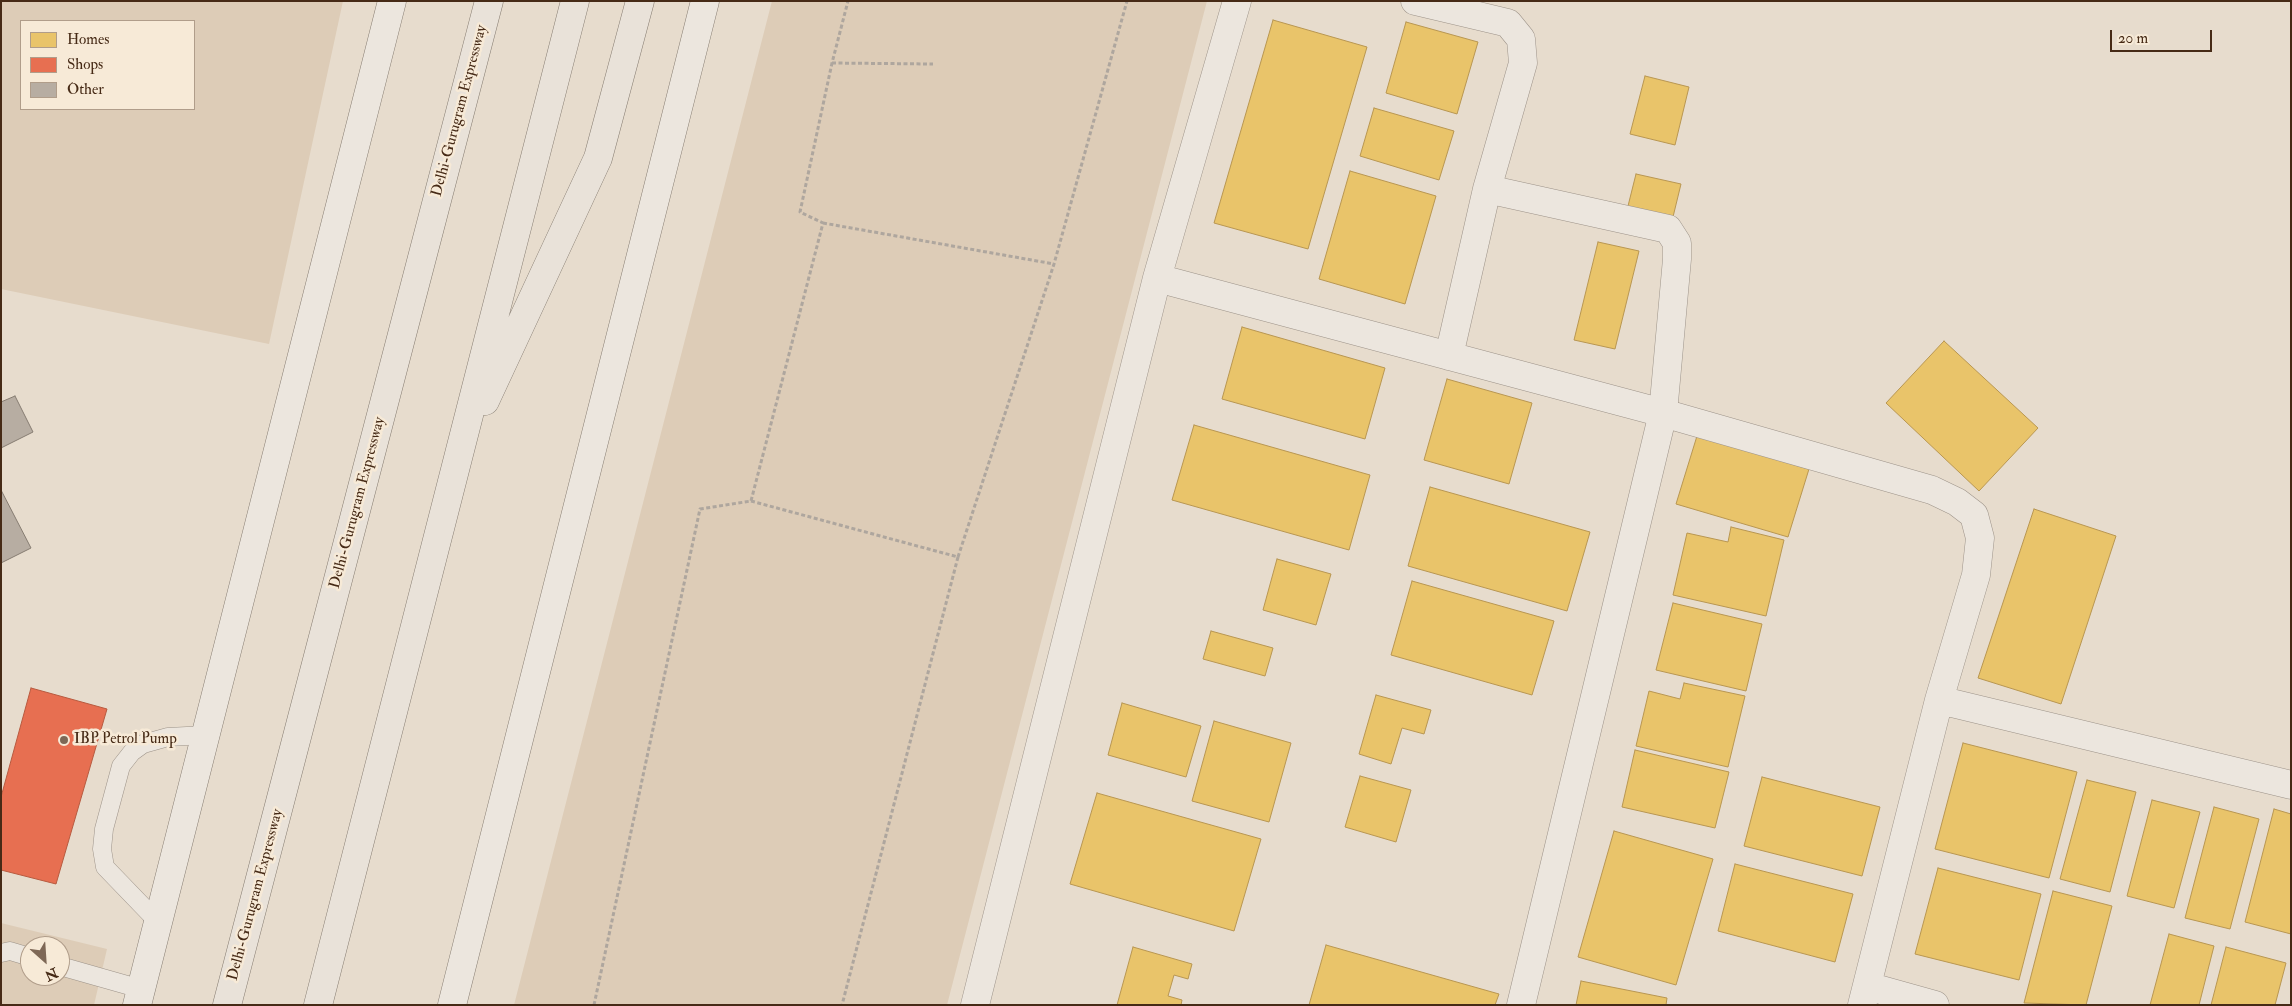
<!DOCTYPE html>
<html>
<head>
<meta charset="utf-8">
<style>
  body { margin:0 }
  #map { position:relative; width:2292px; height:1006px; overflow:hidden; background:#e7dccd; font-family:"IM FELL Double Pica",serif }
  canvas { display:block }
  .frame { position:absolute; inset:0; border:2px solid #462a16; pointer-events:none }
  .legend { position:absolute; left:20px; top:20px; width:175px; height:90px; box-sizing:border-box; background:#f7ead7; border:1px solid #b09d8a; margin:0; padding:6px 9px; list-style:none; font-size:15px; color:#462a16 }
  .legend li { display:flex; align-items:center; gap:10px; height:25px }
  .legend b { width:25px; border:1px solid #b09d8a }
  .north { position:absolute; left:20px; top:936px; width:50px; height:50px; box-sizing:border-box; background:#f7ead7; border:1px solid #b09d8a; border-radius:50%; rotate:154deg; font-size:14px; font-weight:700; line-height:20px; text-align:center; color:#462a16 }
  .north::after { content:''; display:block; margin:auto; width:18px; height:22px; background:#7e6856; clip-path:polygon(50% 0,100% 100%,50% 72%,0 100%) }
  .scale { position:absolute; left:2110px; top:30px; width:102px; height:22px; box-sizing:border-box; border:2px solid #462a16; border-top:0; padding-left:6px; font-size:15px; line-height:18px; white-space:nowrap; color:#462a16; -webkit-text-stroke:4px #f7ead7; paint-order:stroke }
</style>
</head>
<body>
<div id="map">
<canvas width="2292" height="1006"></canvas>
<div class="frame"></div>
<ul class="legend">
<li><b style="height:14px;background:#e9c46a"></b>Homes</li>
<li><b style="height:14px;background:#e76f51"></b>Shops</li>
<li><b style="height:14px;background:#b7ada2"></b>Other</li>
</ul>
<div class="north">N</div>
<div class="scale">20 m</div>
</div>
<script>
const c = document.querySelector('canvas').getContext('2d');
c.lineJoin = 'round';
function fillPath(path, color) {
  c.fillStyle = color;
  c.fill(path, 'evenodd');
}
function poly(rows) {
  const path = new Path2D();
  for (const r of rows) {
    path.moveTo(r[0], r[1]);
    for (let i = 2; i < r.length; i += 2) path.lineTo(r[i], r[i + 1]);
  }
  return path;
}
function strokePath(path, color, width, dash) {
  c.strokeStyle = color;
  c.lineWidth = width;
  c.lineCap = dash ? 'butt' : 'round';
  c.setLineDash(dash || []);
  c.stroke(path);
}
function drawText(font, color, halo, rows, align = 'center') {
  c.font = font + ' "IM FELL Double Pica",serif';
  c.lineWidth = 5;
  c.setLineDash([]);
  c.textBaseline = 'middle';
  c.strokeStyle = halo;
  c.fillStyle = color;
  for (const [text, x, y, turn = 0] of rows) {
    c.save();
    c.translate(x, y);
    c.rotate((+turn || 0) * Math.PI / 180);
    c.textAlign = isNaN(turn) ? turn : align;
    if (halo) c.strokeText(text, 0, 0);
    c.fillText(text, 0, 0);
    c.restore();
  }
}
fillPath(poly([
  [1,1,343,1,269,344,1,289],
  [21,21,194,21,194,109,21,109],
  [772,1,1207,1,947,1005,514,1005],
  [1,923,107,949,94,1005,1,1005],
  [30,946,60,946,60,976,30,976]
]), '#ddccb7');
const homes = poly([
  [1273,20,1367,47,1308,249,1214,223,1273,20],
  [1406,22,1478,42,1457,114,1386,93,1406,22],
  [1645,76,1689,87,1675,145,1630,134,1645,76],
  [1374,108,1454,131,1439,180,1360,156,1374,108],
  [1350,171,1436,196,1405,304,1319,279,1350,171],
  [1636,174,1681,184,1672,221,1627,210,1636,174],
  [1598,242,1639,251,1615,349,1574,340,1598,242],
  [1242,327,1385,368,1365,439,1222,399,1242,327],
  [1944,341,2038,428,1979,491,1886,403,1944,341],
  [1447,379,1532,403,1509,484,1424,460,1447,379],
  [1194,425,1370,475,1349,550,1172,500,1194,425],
  [1697,436,1809,469,1788,537,1676,504,1697,436],
  [1430,487,1590,532,1567,611,1408,566,1430,487],
  [2034,509,2116,536,2061,704,1978,678,2034,509],
  [1731,527,1784,540,1766,616,1673,595,1687,533,1728,542,1731,527],
  [1277,559,1331,574,1316,625,1263,610,1277,559],
  [1412,581,1554,621,1532,695,1391,655,1412,581],
  [1673,603,1762,624,1746,691,1656,670,1673,603],
  [1211,631,1273,648,1265,676,1203,659,1211,631],
  [1684,683,1745,696,1728,767,1636,746,1649,691,1680,699,1684,683],
  [1376,695,1431,710,1424,734,1402,728,1391,764,1359,754,1376,695],
  [1122,703,1201,726,1186,777,1108,755,1122,703],
  [1214,721,1291,743,1269,822,1192,801,1214,721],
  [1963,743,2077,772,2049,878,1935,849,1963,743],
  [1635,750,1729,772,1715,828,1622,807,1635,750],
  [1360,776,1411,790,1396,842,1345,827,1360,776],
  [1762,777,1880,807,1862,876,1744,846,1762,777],
  [2087,780,2136,792,2110,892,2060,879,2087,780],
  [1097,793,1261,839,1234,931,1070,884,1097,793],
  [2152,800,2200,812,2174,908,2127,896,2152,800],
  [2214,807,2259,819,2230,929,2185,918,2214,807],
  [2274,809,2291,814,2291,934,2245,922,2274,809],
  [1614,831,1713,859,1676,985,1578,957,1614,831],
  [1735,864,1853,894,1835,962,1718,931,1735,864],
  [1938,868,2041,894,2019,980,1915,954,1938,868],
  [2053,891,2112,906,2086,1005,2024,1003,2053,891],
  [2169,934,2214,946,2199,1005,2150,1005,2169,934],
  [1326,945,1499,994,1495,1005,1309,1005,1326,945],
  [1133,947,1192,964,1188,979,1174,975,1168,996,1182,1000,1181,1005,1117,1005,1133,947],
  [2226,947,2286,963,2275,1005,2211,1005,2226,947],
  [1581,981,1667,998,1666,1005,1576,1005,1581,981]
]);
fillPath(homes, '#e9c46a');
strokePath(homes, '#b89651', 1);
const shops = poly([
  [31,688,107,709,56,884,1,870,1,797,31,688]
]);
fillPath(shops, '#e76f51');
strokePath(shops, '#b75a3f', 1);
const building = poly([
  [15,396,33,432,1,448,1,402,15,396],
  [1,490,31,548,1,563,1,490]
]);
fillPath(building, '#b7ada2');
strokePath(building, '#867c71', 1);
const service = poly([
  [158,922,105,867,102,849,104,829,121,766,132,752,143,744,168,737,206,735],
  [1,953,10,951,30,957],
  [60,966,141,989]
]);
const minor = poly([
  [1415,1,1508,23,1521,39,1523,63,1487,189,1449,356],
  [1487,189,1668,229,1677,243,1677,259,1663,413,1521,1005],
  [1157,278,1663,413,1932,490,1957,502,1974,515,1980,538,1976,575,1939,700,1862,1005],
  [1939,700,2291,785],
  [1867,986,1935,1005],
  [975,1005,1157,278,1237,1]
]);
const secondary = poly([
  [137,1005,392,1],
  [452,1005,705,1]
]);
const motorway = poly([
  [485,401,598,158,640,1],
  [227,1005,489,1],
  [318,1005,575,1]
]);
strokePath(service, '#9d9389', 19);
strokePath(minor, '#9d9389', 29);
strokePath(secondary, '#867c71', 29);
strokePath(motorway, '#867c71', 29);
strokePath(poly([
  [832,63,933,64],
  [823,223,1054,264],
  [751,501,958,557,842,1005],
  [958,557,1054,264,1127,1],
  [594,1005,700,509,751,501,823,223,800,212,832,63,848,1]
]), '#aea69e', 3, [4, 2.5]);
strokePath(service, '#ece6de', 18);
strokePath(minor, '#ece6de', 28);
strokePath(secondary, '#ece6de', 28);
strokePath(motorway, '#e9e2d9', 28);
for (const [x, y, r, color] of [
  [64,740,5,"#7e6856"]
]) {
  const dot = new Path2D();
  dot.arc(x, y, r, 0, 2 * Math.PI);
  c.fillStyle = color;
  c.fill(dot);
  strokePath(dot, '#f7ead7', 2);
}
drawText('15px', '#462a16', '#f7ead7', [
  ["Delhi-Gurugram Expressway",460,111,-75],
  ["Delhi-Gurugram Expressway",358,503,-75],
  ["Delhi-Gurugram Expressway",256,895,-75]
]);
drawText('15px', '#462a16', '#f7ead7', [
  ["IBP Petrol Pump",74,740]
], 'left');
</script>
</body>
</html>
